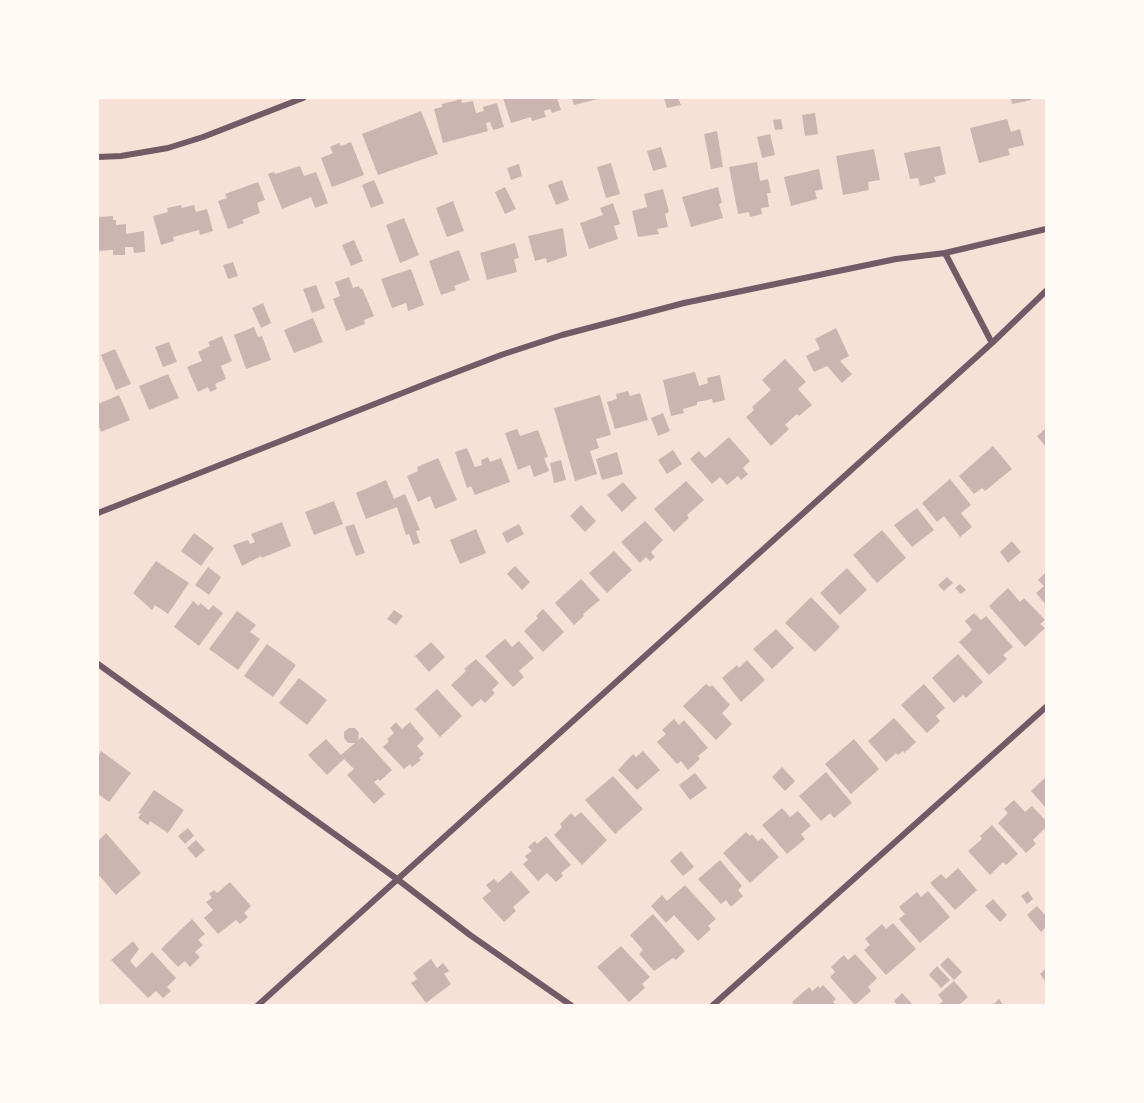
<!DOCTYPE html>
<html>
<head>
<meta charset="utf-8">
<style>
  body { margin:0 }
  #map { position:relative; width:1144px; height:1103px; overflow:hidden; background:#f7e1d7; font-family:"PT Serif",serif }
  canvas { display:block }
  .frame { position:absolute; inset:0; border:99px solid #fffaf5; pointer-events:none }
</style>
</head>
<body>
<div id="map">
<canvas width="1144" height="1103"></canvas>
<div class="frame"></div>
</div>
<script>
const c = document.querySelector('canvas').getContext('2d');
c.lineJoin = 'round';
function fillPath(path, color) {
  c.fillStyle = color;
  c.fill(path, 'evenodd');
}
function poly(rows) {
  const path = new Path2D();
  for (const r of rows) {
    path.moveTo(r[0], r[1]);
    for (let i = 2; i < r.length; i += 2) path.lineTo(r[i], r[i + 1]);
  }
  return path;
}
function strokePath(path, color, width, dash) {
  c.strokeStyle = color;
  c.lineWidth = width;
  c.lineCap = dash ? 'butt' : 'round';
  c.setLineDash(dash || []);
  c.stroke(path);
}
fillPath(poly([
  [503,98,557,98,561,110,552,113,550,109,544,111,546,117,532,121,531,117,511,123],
  [572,98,602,98,574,105],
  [664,98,678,98,681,105,667,108],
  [1011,98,1031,98,1031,100,1012,104],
  [461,99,462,103,473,101,476,113,484,111,483,107,497,103,504,127,493,130,490,122,486,123,488,131,443,143,434,109,442,107,442,104],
  [421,111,438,154,378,175,362,134],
  [815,113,818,134,805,136,802,115],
  [781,119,783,129,775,130,773,120],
  [1007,119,1011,132,1020,129,1024,145,1008,149,1010,155,979,163,970,128],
  [717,131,723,167,711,169,704,134],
  [770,134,775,155,762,158,757,137],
  [351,142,364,175,332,187,321,158,333,153,330,147,339,143,341,146],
  [940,146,946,174,934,177,936,182,920,186,918,178,910,179,904,153],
  [661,147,667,167,653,171,647,151],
  [874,149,880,180,868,182,869,190,843,195,836,156],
  [757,162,760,181,768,179,771,193,767,193,769,207,761,208,762,214,750,217,749,212,738,214,729,167],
  [611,163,620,194,606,198,597,167],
  [519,164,522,176,511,180,507,168],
  [300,166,304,176,316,172,328,203,315,208,311,197,282,209,268,174,274,172,275,174],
  [819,169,823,189,815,191,817,199,791,206,784,177],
  [374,180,384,203,371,208,362,185],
  [562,180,569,200,556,205,548,185],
  [258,182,265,200,257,203,260,213,242,220,244,223,228,229,218,201,227,198,225,194],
  [505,187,516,209,505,214,495,192],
  [718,187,722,203,719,204,723,218,691,227,682,197],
  [663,189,669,212,665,214,668,227,657,229,659,234,638,237,632,211,647,207,644,194],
  [453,201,464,231,447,237,436,208],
  [613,203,620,224,614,226,618,239,589,249,580,223,603,215,600,208],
  [181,205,182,208,194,205,196,212,207,209,213,231,200,235,199,230,173,237,174,241,161,245,153,216,168,212,167,208],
  [113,216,113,220,116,220,116,225,126,224,126,234,144,231,145,252,134,253,133,247,125,247,125,255,113,255,113,250,98,251,98,217],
  [404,218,419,255,400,263,386,225],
  [563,228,567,256,547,263,546,258,535,261,528,236],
  [354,240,363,261,351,266,342,245],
  [515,243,519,258,514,259,517,272,487,280,480,253],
  [459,250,470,280,454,286,456,290,441,295,429,261],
  [233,262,238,276,228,279,223,265],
  [411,269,424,305,408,311,406,303,392,308,381,279],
  [349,277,353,288,359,286,360,289,362,288,374,316,364,320,365,324,346,331,333,299,340,296,335,282],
  [316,285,325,308,312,313,303,289],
  [263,303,271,323,261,328,252,308],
  [313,318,323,342,294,353,284,330],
  [254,327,258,337,262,336,271,360,246,369,234,335],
  [836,328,849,356,840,361,852,374,842,383,827,366,814,372,806,356,820,349,815,339],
  [222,336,232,361,221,366,226,379,215,384,217,389,210,392,208,387,198,392,187,367,202,361,198,352,210,346,208,342],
  [169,342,177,362,163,367,155,347],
  [115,349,131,384,116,390,101,355],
  [785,359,806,382,798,389,812,405,799,416,797,414,785,425,789,429,771,446,746,417,754,410,752,407,771,390,762,380],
  [695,372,699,386,708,383,707,378,720,375,725,400,713,403,712,399,697,402,697,405,683,409,684,413,671,416,663,380],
  [168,374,179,398,149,410,139,386],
  [628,391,630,396,640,393,648,420,615,429,607,402,617,399,616,394],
  [119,395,130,420,101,432,98,424,98,404],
  [600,395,611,435,596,439,599,448,590,451,597,474,575,481,554,408],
  [663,413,670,431,658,436,651,418],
  [1046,428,1046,447,1037,436],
  [517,429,520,436,538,430,548,457,544,458,549,471,534,477,530,465,518,470,505,433],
  [729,437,750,461,743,468,748,474,741,480,738,476,727,485,720,477,712,484,690,459,699,451,705,458],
  [993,446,1012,469,985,491,982,488,974,494,959,476],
  [467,448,475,467,482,465,481,460,488,457,490,462,501,458,510,482,475,495,471,486,467,488,455,452],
  [673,450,682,464,667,474,658,460],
  [617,452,623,474,602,480,596,459],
  [438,458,457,500,435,509,430,496,418,502,407,476,418,471,417,467],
  [561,460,566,480,554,483,550,463],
  [950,479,971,505,961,513,972,527,960,537,944,516,937,522,922,503],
  [386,480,394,499,405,494,420,530,416,531,420,543,413,545,409,534,406,535,397,507,366,519,356,493],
  [686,481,704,500,687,515,689,518,674,532,654,509],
  [623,482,637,498,622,512,607,495],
  [334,501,343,524,314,535,305,512],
  [581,505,596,521,585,532,570,516],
  [917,508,934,530,912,547,894,525],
  [645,521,663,540,651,552,655,557,650,561,646,557,640,563,621,542],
  [282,522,291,546,262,558,261,556,242,566,233,545,248,540,250,544,255,542,251,534],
  [354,524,365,553,356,556,345,527],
  [519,524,524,534,507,543,502,533],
  [476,529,486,553,460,564,450,540],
  [882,530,906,558,877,583,853,555],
  [194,533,214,548,201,566,181,551],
  [1012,541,1021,552,1008,563,1000,552],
  [614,551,632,570,607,593,589,573],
  [156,561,189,583,168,614,155,605,152,610,133,593],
  [515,566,530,582,522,590,507,574],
  [208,567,221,577,209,595,195,585],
  [847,568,867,590,840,615,820,593],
  [1046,572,1046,605,1036,593,1044,586,1038,580],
  [947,577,953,583,944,591,938,585],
  [581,579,600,600,583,614,584,616,574,625,555,603],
  [960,584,966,590,961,594,955,588],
  [1008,588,1020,602,1024,598,1045,620,1040,624,1045,628,1025,647,989,606],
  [811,597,840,627,815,652,785,623],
  [193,601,199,606,200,603,209,610,213,605,223,613,199,646,174,627],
  [543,609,564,632,543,652,524,631,538,618,536,616],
  [394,610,403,616,396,625,387,619],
  [237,611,256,625,250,632,260,639,238,670,209,649],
  [974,613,981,620,986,616,1013,647,1003,655,1007,659,989,675,959,642,972,630,965,621],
  [776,629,794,648,772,669,753,649],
  [505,639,512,647,519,641,534,658,519,671,524,677,513,687,485,656],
  [431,642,445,657,429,672,415,656],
  [267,644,296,665,273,697,244,676],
  [958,654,983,682,966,698,963,695,954,703,932,678],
  [476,659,499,683,492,690,495,693,485,703,481,699,472,707,451,685,466,671,464,669],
  [747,660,765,680,741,702,722,678,737,665,739,668],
  [299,678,327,700,307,725,279,703],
  [706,684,710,687,712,685,730,705,722,713,732,724,716,740,683,706],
  [924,684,945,708,936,716,940,721,927,733,901,705],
  [437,689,462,716,440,737,415,709],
  [894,718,916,742,904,753,903,751,898,755,896,753,886,762,868,741],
  [674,719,679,725,684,720,708,748,698,756,700,759,688,770,681,761,677,764,657,742,666,734,662,730],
  [396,722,402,729,410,722,424,739,417,746,424,754,419,758,421,760,412,767,410,764,404,769,383,747,389,741,387,739,394,733,390,728],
  [349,728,355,728,359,733,358,740,362,737,392,770,380,781,378,779,374,782,385,794,374,804,347,775,354,769,344,759,327,775,308,755,326,739,341,755,355,743,348,743,344,738,344,732],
  [854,739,879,769,851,794,825,764],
  [101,751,131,773,109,802,98,794,98,756],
  [643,751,660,770,637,790,618,770,633,754,636,757],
  [782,767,795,781,785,791,772,777],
  [826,772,852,803,834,818,830,813,821,821,799,796],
  [695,773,707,788,690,800,679,785],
  [613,776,643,809,615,834,585,800],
  [1046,777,1046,808,1031,791],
  [154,790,184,810,168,833,150,821,148,825,138,818,141,814,138,813],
  [1014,800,1025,812,1032,806,1046,821,1046,827,1033,840,1036,844,1026,853,998,823,1008,813,1004,809],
  [782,808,790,817,798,811,811,826,801,834,805,839,787,854,762,825],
  [581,812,607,840,582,865,554,835,562,827,560,824,571,813,575,817],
  [992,825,1018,854,1006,865,1003,862,990,875,968,851,982,839,980,836],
  [188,828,194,836,185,844,178,836],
  [746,832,750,836,752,834,758,841,762,838,779,857,750,883,723,853],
  [106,833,141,873,116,895,98,874,98,841],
  [546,836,571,865,561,873,563,876,556,882,547,873,538,881,523,864,528,860,525,856,532,851,528,847,535,841,537,844],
  [196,840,205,850,196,858,187,848],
  [681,851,694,867,683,876,670,861],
  [720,860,742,886,738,890,743,896,731,907,726,900,721,904,698,879],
  [958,868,977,890,955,910,930,883,941,874,946,879],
  [511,871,530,892,513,907,516,911,504,922,482,898,491,891,486,885,494,879,498,883],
  [230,882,251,906,244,913,248,917,240,924,236,920,218,934,204,918,213,910,206,902,212,898,209,894,214,890,217,893],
  [685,885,716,919,708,926,711,929,698,941,674,915,666,923,651,906,662,895,667,901],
  [928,891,950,917,920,943,899,919,905,914,899,907,917,892,921,897],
  [1028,891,1033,899,1027,904,1021,896],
  [993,899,1007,915,1000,922,985,906],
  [1037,906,1046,916,1046,927,1041,932,1027,915],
  [653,914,685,951,676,960,673,958,654,971,639,954,643,950,630,935],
  [192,919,205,934,198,940,203,945,195,952,200,957,190,967,185,961,178,967,161,949],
  [893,923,916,949,886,975,864,950,870,945,865,939,882,924,886,929],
  [133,941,139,949,130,961,136,968,152,952,176,978,167,987,171,991,163,998,156,991,148,998,111,960],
  [621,946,650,977,642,984,645,988,629,1002,597,967],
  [855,954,877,978,868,987,871,991,855,1005,830,977,835,972,831,967,844,955,848,960],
  [948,957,962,972,954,980,940,965],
  [431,959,437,968,443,963,449,971,444,974,451,984,426,1003,411,983,417,979,413,973],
  [937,966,950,980,941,988,929,975],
  [1046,968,1046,982,1040,974],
  [954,981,968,997,958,1006,937,1006,943,1001,938,995],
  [823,985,836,999,833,1002,836,1006,795,1006,792,1002,809,987,812,991,818,986,820,988],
  [902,993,914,1006,898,1006,894,1001],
  [999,999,1004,1006,991,1006]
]), '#ccb4b1');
strokePath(poly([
  [98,157,121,156,168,148,203,137,303,98],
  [945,253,992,343],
  [98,513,433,381,501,355,562,335,684,303,896,259,945,253,1046,229],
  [98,664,397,879,470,935,572,1006],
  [257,1006,992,343,1046,291],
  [712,1006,1046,707]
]), '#755966', 6);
</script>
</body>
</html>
